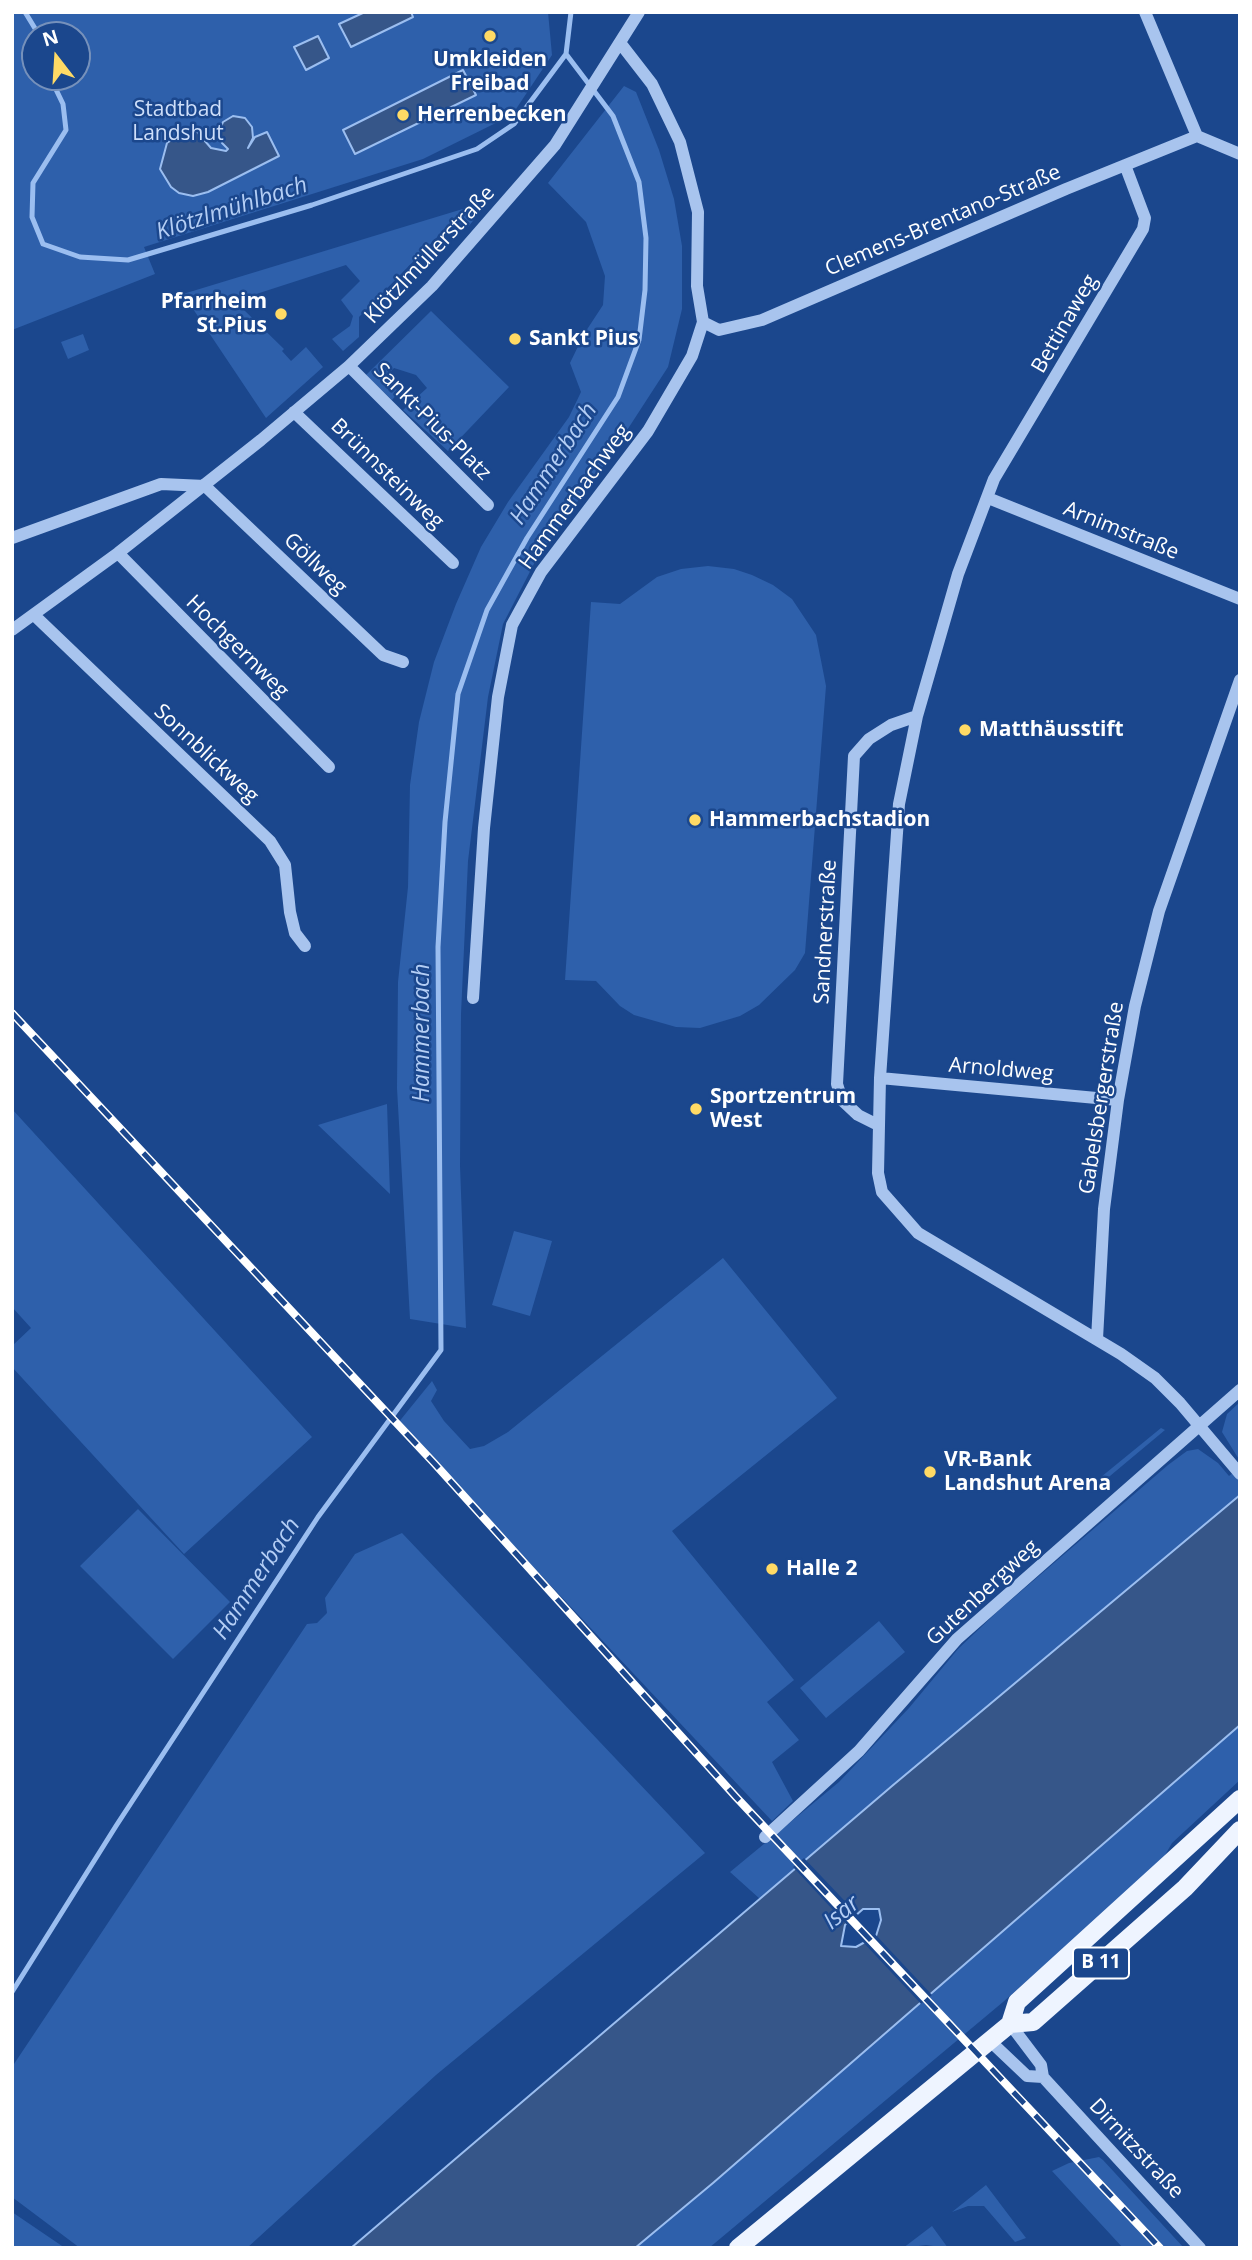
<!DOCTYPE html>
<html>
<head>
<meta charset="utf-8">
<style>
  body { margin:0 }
  #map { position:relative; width:1252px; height:2260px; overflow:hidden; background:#1b478d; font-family:"Open Sans",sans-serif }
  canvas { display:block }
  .frame { position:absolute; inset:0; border:14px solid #fff; pointer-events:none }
  .north { position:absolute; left:21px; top:21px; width:70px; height:70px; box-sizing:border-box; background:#1b478d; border:2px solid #7691bb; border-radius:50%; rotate:343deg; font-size:19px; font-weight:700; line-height:28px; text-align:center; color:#fff }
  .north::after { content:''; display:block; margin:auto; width:24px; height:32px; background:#ffda65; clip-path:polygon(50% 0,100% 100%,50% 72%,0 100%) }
</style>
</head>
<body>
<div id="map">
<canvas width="1252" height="2260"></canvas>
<div class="frame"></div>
<div class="north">N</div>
</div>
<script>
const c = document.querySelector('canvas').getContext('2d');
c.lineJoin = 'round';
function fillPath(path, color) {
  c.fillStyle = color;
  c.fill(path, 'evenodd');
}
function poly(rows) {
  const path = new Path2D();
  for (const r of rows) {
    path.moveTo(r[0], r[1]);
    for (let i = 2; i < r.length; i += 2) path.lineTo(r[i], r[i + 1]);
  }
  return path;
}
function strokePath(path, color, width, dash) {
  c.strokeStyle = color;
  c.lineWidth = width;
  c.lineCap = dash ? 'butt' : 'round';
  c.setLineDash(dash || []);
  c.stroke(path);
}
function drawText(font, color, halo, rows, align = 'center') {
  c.font = font + ' "Open Sans",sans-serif';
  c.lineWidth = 5;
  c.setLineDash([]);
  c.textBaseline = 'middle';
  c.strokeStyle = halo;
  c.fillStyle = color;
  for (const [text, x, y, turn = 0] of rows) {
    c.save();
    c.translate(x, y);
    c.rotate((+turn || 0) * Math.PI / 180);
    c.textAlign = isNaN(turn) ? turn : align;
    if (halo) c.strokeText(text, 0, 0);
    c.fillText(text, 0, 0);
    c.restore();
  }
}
fillPath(poly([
  [12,12,548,12,552,55,512,115,423,159,144,247,155,274,12,330],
  [35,35,77,35,77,77,35,77],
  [624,86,636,92,659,150,674,199,682,246,682,309,668,367,609,458,538,556,503,624,488,697,468,861,461,1014,460,1166,466,1328,410,1319,397,1088,398,982,408,887,410,785,419,722,434,662,456,604,481,547,508,502,569,417,581,392,570,363,584,334,603,305,605,276,586,222,548,183],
  [489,201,468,227,446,228,359,317,359,337,343,351,332,339,350,326,353,316,341,300,360,281,346,265,247,297,244,310,284,349,282,351,291,361,306,347,323,367,266,418,183,294],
  [431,311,509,387,448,451,403,410,427,388,416,375,394,368,388,374,388,381,399,392,392,400,366,375],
  [83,334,89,350,68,359,61,342],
  [708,566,734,569,752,575,773,585,792,599,816,635,826,686,805,953,795,970,759,1005,740,1016,700,1028,676,1027,634,1015,620,1006,596,981,565,980,591,602,620,604,657,577,681,569],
  [387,1104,390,1194,318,1125],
  [12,1109,312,1437,184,1554,12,1367,12,1346,31,1328,12,1307],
  [514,1231,552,1241,530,1316,492,1305],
  [723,1258,837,1398,672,1531,794,1680,767,1702,799,1740,772,1762,793,1801,772,1821,398,1423,432,1381,437,1390,431,1401,444,1421,470,1449,484,1446,508,1432],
  [1240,1402,1240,1461,1222,1432,1227,1414],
  [1161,1428,1165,1430,1104,1481,1101,1477],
  [1198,1449,1218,1463,1229,1476,1240,1467,1240,1495,760,1899,730,1872,839,1782,909,1708,958,1649,997,1612,1168,1465,1187,1451],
  [138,1509,230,1602,173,1659,80,1566],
  [402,1533,705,1853,436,2075,247,2248,80,2248,12,2197,12,2067,307,1624,317,1623,327,1613,325,1598,355,1554],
  [879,1621,905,1652,826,1718,800,1688],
  [1240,1725,1240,1780,1172,1843,1161,1862,1003,2002,709,2248,635,2248,713,2183],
  [1099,2157,1103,2160,1184,2248,1123,2248,1052,2171,1069,2163],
  [986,2185,1026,2238,1015,2242,984,2206,968,2206,952,2212],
  [12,2212,65,2248,12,2248],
  [932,2226,948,2248,926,2245,903,2248]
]), '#2e60ab');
const water = poly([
  [365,12,411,12,413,17,351,47,339,24,365,12],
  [318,36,329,58,306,70,294,47,318,36],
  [463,70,476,95,355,154,343,130,463,70],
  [233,116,245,118,252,127,253,138,248,148,255,137,267,132,279,156,208,192,193,196,179,193,171,187,160,169,167,143,192,126,211,148,226,151,228,149,222,143,219,132,223,122,233,116],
  [1240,1495,1240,1725,713,2183,635,2248,351,2248,892,1786,1240,1495],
  [863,1909,879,1909,881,1920,876,1936,856,1947,841,1946,845,1925,863,1909]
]);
fillPath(water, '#365689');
strokePath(water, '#9bbef0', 2);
fillPath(poly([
  [804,1858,859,1916,848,1926,793,1867],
  [873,1932,932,1995,921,2004,862,1941]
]), '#1b478d');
strokePath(poly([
  [25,12,39,35],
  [50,77,63,104,66,130,33,183,32,217,43,244,80,257,128,260,312,205,477,149,514,124,566,54],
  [12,1992,116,1826,318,1517,441,1350,438,947,445,822,458,694,487,610,527,538,618,397,639,340,645,290,646,238,639,182,613,116,566,54,571,12]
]), '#9bbef0', 5);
strokePath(poly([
  [1145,12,1197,136,1240,154],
  [1125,165,1145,218,1143,229,994,479,958,574,917,716,899,804,880,1078,878,1173,882,1192,918,1233,1121,1354,1155,1378,1180,1403,1240,1474],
  [703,322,719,330,762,320,1066,189,1197,136],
  [349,366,488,505],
  [294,412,453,563],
  [988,498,1240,599],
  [12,538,161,484,205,486,383,655,403,662],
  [118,553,329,767],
  [34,615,270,841,285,865,290,912,295,933,305,946],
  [12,630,118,553,261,440,349,366,432,286,555,145,639,12],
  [473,998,484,828,498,697,512,625,541,572,648,431,692,356,703,322,697,286,698,212,680,142,652,84,621,44],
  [880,1078,1118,1100],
  [878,1125,858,1115,842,1100,837,1084,854,756,869,739,891,725,917,716],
  [1097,1339,1104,1209,1118,1100,1135,1006,1159,911,1240,680],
  [765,1837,859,1751,957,1639,1240,1390],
  [1010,2024,1041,2065,1043,2077,1200,2248],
  [989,2040,1027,2076,1043,2077]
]), '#a8c4ee', 12);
strokePath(poly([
  [1010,2024,1017,2002,1240,1799],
  [738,2248,1010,2024,1033,2022,1185,1888,1240,1830]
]), '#eef4ff', 18);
const rail = poly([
  [12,1013,434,1463,736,1797,1160,2248]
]);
strokePath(rail, '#fff', 8);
strokePath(rail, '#1b478d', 5, [16]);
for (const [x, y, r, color] of [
  [490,36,7,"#ffda65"],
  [403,115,7,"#ffda65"],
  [281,314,7,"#ffda65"],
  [515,339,7,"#ffda65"],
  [965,730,7,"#ffda65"],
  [695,820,7,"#ffda65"],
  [696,1109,7,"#ffda65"],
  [930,1472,7,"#ffda65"],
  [772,1569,7,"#ffda65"]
]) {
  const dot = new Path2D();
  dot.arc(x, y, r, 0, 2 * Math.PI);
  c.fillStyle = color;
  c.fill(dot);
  strokePath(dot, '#1b478d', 2.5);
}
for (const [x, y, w] of [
  [1101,1963,56]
]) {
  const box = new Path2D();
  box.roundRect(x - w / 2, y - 15.5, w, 31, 5);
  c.fillStyle = '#1b478d';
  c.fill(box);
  strokePath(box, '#fff', 2);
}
drawText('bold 19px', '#fff', null, [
  ["B 11",1101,1963]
]);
drawText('bold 21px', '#fff', '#1b478d', [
  ["Umkleiden",490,60,"center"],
  ["Freibad",490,84,"center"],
  ["Herrenbecken",417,115],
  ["Pfarrheim",267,302,"right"],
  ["St.Pius",267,326,"right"],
  ["Sankt Pius",529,339],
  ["Matthäusstift",979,730],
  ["Hammerbachstadion",709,820],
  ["Sportzentrum",710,1097],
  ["West",710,1121],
  ["VR-Bank",944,1460],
  ["Landshut Arena",944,1484],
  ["Halle 2",786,1569]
], 'left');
drawText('21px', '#cedffa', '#1b478d', [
  ["Stadtbad",178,110],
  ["Landshut",178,134]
]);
drawText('21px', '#fff', '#1b478d', [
  ["Clemens-Brentano-Straße",943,221,-23],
  ["Klötzlmüllerstraße",430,255,-47],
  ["Bettinaweg",1065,324,-60],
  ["Sankt-Pius-Platz",432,422,45],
  ["Brünnsteinweg",387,474,44],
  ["Hammerbachweg",575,497,-54],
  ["Arnimstraße",1121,531,22],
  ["Göllweg",315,564,44],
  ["Hochgernweg",237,647,45],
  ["Sonnblickweg",206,754,43],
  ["Sandnerstraße",826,932,-87],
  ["Arnoldweg",1001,1070,5],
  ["Gabelsbergerstraße",1102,1098,-81],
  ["Gutenbergweg",983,1593,-43],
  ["Dirnitzstraße",1136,2149,47]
]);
drawText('italic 23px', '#b4cef5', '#1b478d', [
  ["Klötzlmühlbach",232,209,-18],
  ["Hammerbach",554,464,-57],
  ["Hammerbach",422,1033,-90],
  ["Hammerbach",257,1579,-57],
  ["Isar",842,1913,-40]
]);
</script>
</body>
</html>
